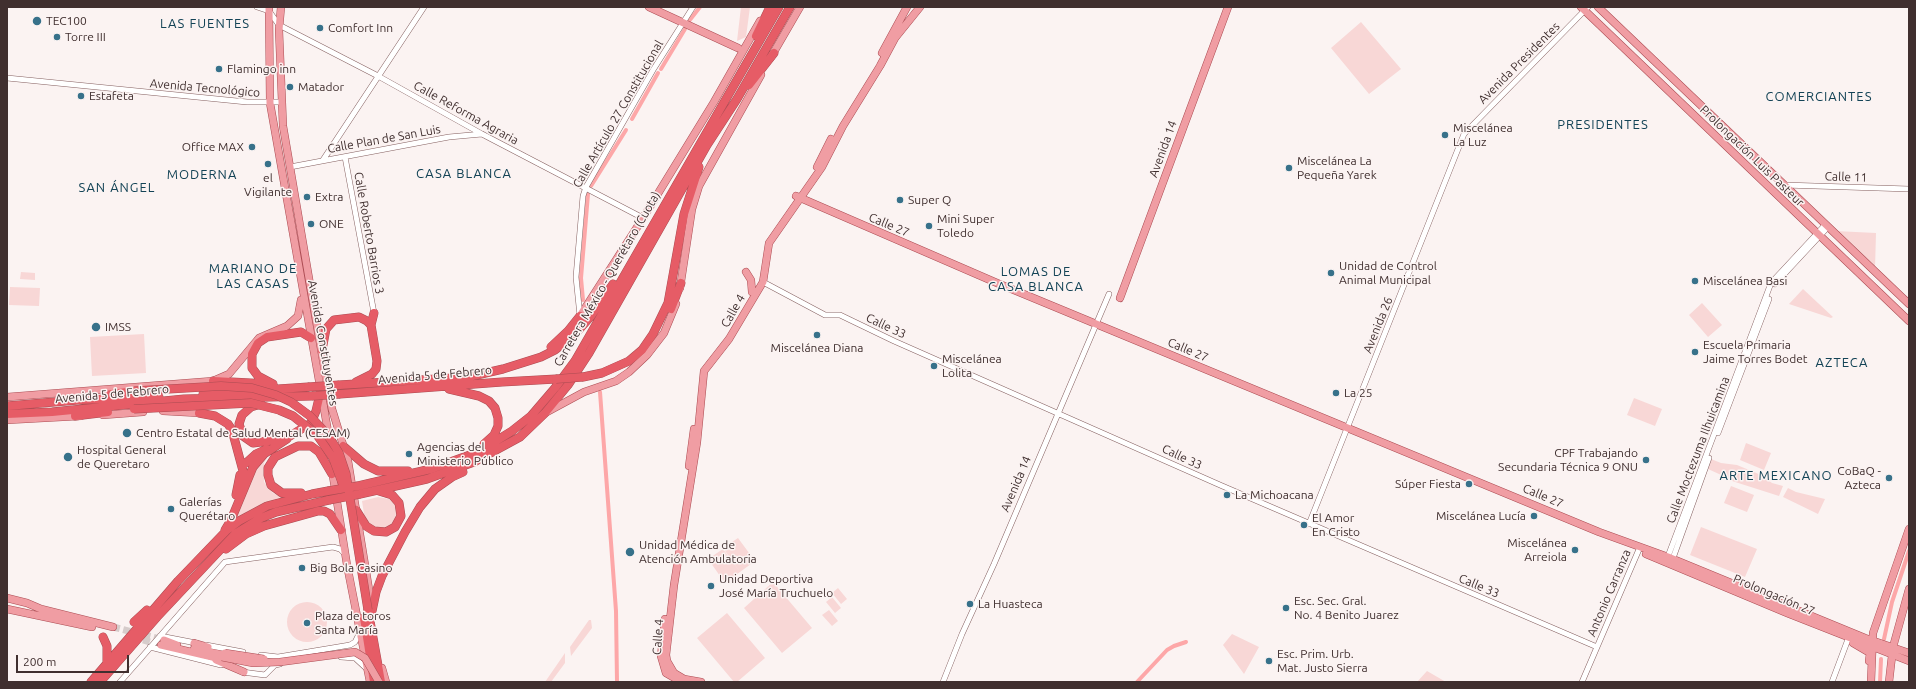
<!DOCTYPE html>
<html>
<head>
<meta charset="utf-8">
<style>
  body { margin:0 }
  #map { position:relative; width:1916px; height:689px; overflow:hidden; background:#fbf3f2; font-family:Ubuntu,sans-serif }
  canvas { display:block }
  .frame { position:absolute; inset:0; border:8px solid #402f2f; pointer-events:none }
  .scale { position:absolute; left:16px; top:655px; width:113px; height:18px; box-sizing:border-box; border:2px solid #402f2f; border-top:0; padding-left:5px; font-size:12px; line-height:14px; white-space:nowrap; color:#402f2f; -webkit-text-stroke:3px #fbf3f2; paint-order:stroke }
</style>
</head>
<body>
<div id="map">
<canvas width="1916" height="689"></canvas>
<div class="frame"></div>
<div class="scale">200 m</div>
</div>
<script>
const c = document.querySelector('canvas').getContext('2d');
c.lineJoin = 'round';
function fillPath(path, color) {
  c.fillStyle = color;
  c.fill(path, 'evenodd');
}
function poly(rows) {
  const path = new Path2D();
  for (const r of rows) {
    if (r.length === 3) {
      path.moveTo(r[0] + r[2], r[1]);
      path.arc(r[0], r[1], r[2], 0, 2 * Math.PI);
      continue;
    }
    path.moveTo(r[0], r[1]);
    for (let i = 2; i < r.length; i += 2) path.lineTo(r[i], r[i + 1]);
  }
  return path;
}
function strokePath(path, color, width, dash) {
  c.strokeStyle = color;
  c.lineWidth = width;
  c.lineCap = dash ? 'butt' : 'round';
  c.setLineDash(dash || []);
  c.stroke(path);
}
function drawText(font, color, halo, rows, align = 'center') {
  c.font = font + ' Ubuntu,sans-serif';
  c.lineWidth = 3;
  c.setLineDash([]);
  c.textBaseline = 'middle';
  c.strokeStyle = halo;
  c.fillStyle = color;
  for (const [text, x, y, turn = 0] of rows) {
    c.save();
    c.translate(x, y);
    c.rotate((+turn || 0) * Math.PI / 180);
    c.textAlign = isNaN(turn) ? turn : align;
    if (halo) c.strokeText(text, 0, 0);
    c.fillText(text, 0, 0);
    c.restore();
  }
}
fillPath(poly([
  [741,7,750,7,746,37,737,41],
  [1361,22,1401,69,1369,94,1331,48],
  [1835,231,1876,233,1875,269],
  [21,272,35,273,35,280,20,279],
  [10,287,40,288,39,306,9,305],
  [1803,289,1833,317,1831,318,1789,304],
  [1702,303,1722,325,1708,337,1689,315],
  [144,334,146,373,92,376,90,337],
  [1634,398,1662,409,1655,426,1627,415],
  [1746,443,1771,453,1764,470,1740,460],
  [270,453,264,463,264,482,273,493,281,497,250,510,231,522,256,467],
  [1711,459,1721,463,1737,465,1761,475,1772,483,1783,486,1779,496,1732,481,1719,474,1708,469],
  [1731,486,1754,495,1747,512,1724,503],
  [1788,488,1796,492,1825,499,1818,514,1783,497],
  [378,497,389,499,396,506,398,511,396,521,388,529,373,528,365,520,362,501],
  [1701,527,1757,549,1745,577,1690,555],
  [738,538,755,561,740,572,723,548],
  [723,549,740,572,725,583,708,559],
  [773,582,812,628,782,653,744,608],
  [838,588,847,599,841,604,832,593],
  [832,597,841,608,835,613,826,602],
  [307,622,20],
  [829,610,838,621,832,626,822,615],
  [727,613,765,658,737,682,734,682,697,638],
  [589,620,591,620,592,628,571,656,570,647],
  [1232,634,1259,647,1244,674,1223,645],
  [565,653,565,663,551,682,545,682],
  [1427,671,1446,682,1417,682]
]), '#f8d7d6');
strokePath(poly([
  [689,21,700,7],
  [661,69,685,29],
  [632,119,658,73],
  [591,186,626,130],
  [583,300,581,278,588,194],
  [600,392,616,611,617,682],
  [1884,639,1892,602,1909,551],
  [1137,682,1167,650,1174,646,1186,642],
  [1880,682,1881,659]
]), '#fda7a8', 4);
strokePath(poly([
  [113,627,164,640],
  [133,637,160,645]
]), '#d6cccb', 7, [7, 3.5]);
const minor = poly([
  [257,7,269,11,279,25,378,76,482,134,643,218],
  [7,78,247,102,281,102],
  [345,157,374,313],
  [323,160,424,7],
  [290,167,449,137,482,134],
  [1784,185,1909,189],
  [763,282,825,315,840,315,894,341,1220,485,1597,647],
  [1775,284,1827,228],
  [580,316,576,277,583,196,586,187,653,70,693,7],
  [1718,433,1769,299],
  [1309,524,1464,134,1588,7],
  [1667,559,1771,283,1825,225],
  [1672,561,1709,458],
  [160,636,196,643],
  [206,645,243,652],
  [150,647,221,665],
  [261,655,278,657,350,645,355,642,360,632],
  [341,657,355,658,367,669],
  [242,672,265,675,275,665,280,664],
  [120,682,225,562,333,547,340,549,345,554],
  [943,682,962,634,994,564,1109,294],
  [1582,682,1640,547],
  [1832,682,1850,634]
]);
const major = poly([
  [269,7,270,103,329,437,330,455],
  [281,7,279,30,283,126,327,384,332,409,348,461,372,608],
  [649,7,738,48],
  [1581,7,1909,321],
  [1598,7,1909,304],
  [882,53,907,7],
  [771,57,800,7],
  [817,167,831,139],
  [796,196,997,283,1599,532,1668,557,1865,638,1909,653],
  [746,272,751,280,752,292],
  [680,288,692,209,699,186,761,75],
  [1120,298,1228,7],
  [580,316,643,218,714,102,760,21],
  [7,397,213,381,229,374,259,338,287,326,298,316,301,300],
  [163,411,199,413],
  [547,412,584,392,616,381,629,372,647,355,664,333,676,304],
  [103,415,143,412],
  [7,420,81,416],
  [689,466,694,429],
  [332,470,347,565,370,682],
  [1646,554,1787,613,1909,661],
  [7,598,27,603,41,609,113,627],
  [7,609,92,627],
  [665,619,661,656,666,673,678,680],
  [164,640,177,645],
  [194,643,208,647],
  [1853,643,1870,653,1869,661],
  [161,645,221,659],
  [194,649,229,656],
  [216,660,244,672],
  [382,668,386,682],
  [701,682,684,679,674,673,667,661,666,655,674,585,697,442,704,371,729,339,763,282,769,243,822,167,843,126,880,66,895,38,920,7],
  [1871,682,1873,633,1909,529],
  [1889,682,1893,647,1909,589]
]);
const highway = poly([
  [756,36,770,7],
  [749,85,774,53],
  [671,309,681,283],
  [371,325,374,313],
  [551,347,568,331,580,316],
  [322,350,326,329,334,320,359,317,367,321,371,325,377,361,376,369,372,374,356,382],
  [583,377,602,373,629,361,642,350,653,334,668,303,684,214,699,167],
  [213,381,269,384],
  [273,384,258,376,252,368,252,354,258,343,267,337,301,332,311,338],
  [339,385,468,377,503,369,541,357,555,350,575,334,591,316,613,284],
  [449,389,479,396,489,401,495,408,498,418,498,426,494,435,484,444],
  [203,394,308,387],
  [340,394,502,382,556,379],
  [105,395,134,391],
  [261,404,251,407,242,415,239,424,243,436,253,443,284,439],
  [7,406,78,400,159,397],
  [199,413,215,416,228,424,232,430,246,482],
  [7,414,52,412,184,399,312,396],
  [75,416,108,412],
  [282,441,311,423,316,411,320,394],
  [343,446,364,464,378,471,408,471],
  [246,463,256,454,267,449],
  [358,486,431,469,478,452,512,431,531,416,555,388,575,361,779,7],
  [301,493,282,493,271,485,268,475,268,468,275,457,298,446,311,446,319,452,332,474],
  [360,494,427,479,474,462,520,437,545,413,568,385,589,353,707,145,737,99,790,7],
  [236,495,240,475],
  [356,510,366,526,374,531,386,532,395,527,401,516,399,503,392,495,379,491],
  [225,530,231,520,253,467,264,454,287,439],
  [226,549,246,534,264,526,318,511,324,511,330,514,341,530],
  [368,610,381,682],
  [372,611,376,592,382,576,405,532,420,507,435,489,452,477,463,472],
  [364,618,374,682],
  [134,622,147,610],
  [103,637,107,646,107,663],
  [91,682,178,581,227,530,239,521,267,506,312,494,328,491],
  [100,682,157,617,235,534,261,518,276,512,329,500]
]);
strokePath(minor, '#856060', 6);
strokePath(major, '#ac4c53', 8);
strokePath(highway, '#ac4c53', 9);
strokePath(minor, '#fff', 5);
strokePath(major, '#f09da3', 7);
strokePath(highway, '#e65c66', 8);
const majorBridge = poly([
  [225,653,264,659],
  [222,657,253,663,280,662,355,652,365,658,379,682]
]);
const highwayBridge = poly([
  [556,379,583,377],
  [308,387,339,385],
  [134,391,221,386,252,388,276,395,291,402,310,416,325,432,333,443,339,453,346,474,368,610],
  [312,396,340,394],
  [134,409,251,403,279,410,293,416,317,435,333,458,343,485],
  [328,491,358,486],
  [329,500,360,494]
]);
strokePath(majorBridge, '#ac4c53', 8, []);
strokePath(highwayBridge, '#ac4c53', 9, []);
strokePath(majorBridge, '#f09da3', 7);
strokePath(highwayBridge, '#e65c66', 8);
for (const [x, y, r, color] of [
  [37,21,5,"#37718a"],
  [320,28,4,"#37718a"],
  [57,37,4,"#37718a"],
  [219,69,4,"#37718a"],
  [290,87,4,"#37718a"],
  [81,96,4,"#37718a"],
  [1445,135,4,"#37718a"],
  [252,147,4,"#37718a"],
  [268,164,4,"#37718a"],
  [1289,168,4,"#37718a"],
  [307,197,4,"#37718a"],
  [900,200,4,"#37718a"],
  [311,224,4,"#37718a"],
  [929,226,4,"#37718a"],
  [1331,273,4,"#37718a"],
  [1695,281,4,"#37718a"],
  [96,327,5,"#37718a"],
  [817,335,4,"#37718a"],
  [1695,352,4,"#37718a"],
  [934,366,4,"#37718a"],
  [1336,393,4,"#37718a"],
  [127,433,5,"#37718a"],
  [409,454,4,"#37718a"],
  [68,457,5,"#37718a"],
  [1646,460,4,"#37718a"],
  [1889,478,4,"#37718a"],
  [1469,484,4,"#37718a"],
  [1227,495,4,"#37718a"],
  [171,509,4,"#37718a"],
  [1534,516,4,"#37718a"],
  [1304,525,4,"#37718a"],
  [1575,550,4,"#37718a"],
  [630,552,5,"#37718a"],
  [302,568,4,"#37718a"],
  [711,586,4,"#37718a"],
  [970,604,4,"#37718a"],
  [1286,608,4,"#37718a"],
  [307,623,4,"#37718a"],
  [1269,661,4,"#37718a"]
]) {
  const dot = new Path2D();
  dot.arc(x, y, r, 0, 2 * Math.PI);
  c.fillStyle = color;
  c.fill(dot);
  strokePath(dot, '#fbf3f2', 1.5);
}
drawText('12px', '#402f2f', '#fbf3f2', [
  ["TEC100",46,21],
  ["Comfort Inn",328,28],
  ["Torre III",65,37],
  ["Flamingo inn",227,69],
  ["Matador",298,87],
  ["Estafeta",89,96],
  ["Miscelánea",1453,128],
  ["La Luz",1453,142],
  ["Office MAX",244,147,"right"],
  ["Miscelánea La",1297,161],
  ["Pequeña Yarek",1297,175],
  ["el",268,178,"center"],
  ["Vigilante",268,192,"center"],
  ["Extra",315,197],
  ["Super Q",908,200],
  ["Mini Super",937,219],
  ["Toledo",937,233],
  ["ONE",319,224],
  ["Unidad de Control",1339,266],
  ["Animal Municipal",1339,280],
  ["Miscelánea Basi",1703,281],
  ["IMSS",105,327],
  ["Escuela Primaria",1703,345],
  ["Jaime Torres Bodet",1703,359],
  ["Miscelánea Diana",817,348,"center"],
  ["Miscelánea",942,359],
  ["Lolita",942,373],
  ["La 25",1344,393],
  ["Centro Estatal de Salud Mental (CESAM)",136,433],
  ["Agencias del",417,447],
  ["Ministerio Público",417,461],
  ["Hospital General",77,450],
  ["de Queretaro",77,464],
  ["CPF Trabajando",1638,453,"right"],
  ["Secundaria Técnica 9 ONU",1638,467,"right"],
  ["CoBaQ -",1881,471,"right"],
  ["Azteca",1881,485,"right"],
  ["Súper Fiesta",1461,484,"right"],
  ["La Michoacana",1235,495],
  ["Galerías",179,502],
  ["Querétaro",179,516],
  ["Miscelánea Lucía",1526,516,"right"],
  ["El Amor",1312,518],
  ["En Cristo",1312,532],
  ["Miscelánea",1567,543,"right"],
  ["Arreiola",1567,557,"right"],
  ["Unidad Médica de",639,545],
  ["Atención Ambulatoria",639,559],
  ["Big Bola Casino",310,568],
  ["Unidad Deportiva",719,579],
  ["José María Truchuelo",719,593],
  ["Esc. Sec. Gral.",1294,601],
  ["No. 4 Benito Juarez",1294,615],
  ["La Huasteca",978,604],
  ["Plaza de toros",315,616],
  ["Santa María",315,630],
  ["Esc. Prim. Urb.",1277,654],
  ["Mat. Justo Sierra",1277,668]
], 'left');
drawText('12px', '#402f2f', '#fbf3f2', [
  ["Avenida Presidentes",1519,63,-45],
  ["Avenida Tecnológico",205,88,5],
  ["Calle Reforma Agraria",466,113,29],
  ["Calle Artículo 27 Constitucional",618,114,-60],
  ["Calle Plan de San Luis",384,139,-10],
  ["Avenida 14",1163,149,-70],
  ["Prolongación Luis Pasteur",1752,156,44],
  ["Calle 11",1846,177,2],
  ["Calle 27",889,225,23],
  ["Calle Roberto Barrios 3",369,233,80],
  ["Carretera México - Querétaro (Cuota)",607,279,-60],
  ["Calle 4",733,311,-60],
  ["Avenida 26",1378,325,-68],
  ["Calle 33",886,326,25],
  ["Avenida Constituyentes",323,343,80],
  ["Calle 27",1188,350,23],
  ["Avenida 5 de Febrero",435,375,-5],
  ["Avenida 5 de Febrero",112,394,-5],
  ["Calle Moctezuma Ilhuicamina",1698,450,-69],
  ["Calle 33",1182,457,25],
  ["Avenida 14",1016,484,-67],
  ["Calle 27",1543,496,23],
  ["Calle 33",1479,586,23],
  ["Antonio Carranza",1609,593,-67],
  ["Prolongación 27",1774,595,23],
  ["Calle 4",658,637,-86]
]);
c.letterSpacing = '1px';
drawText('13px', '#134356', '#fbf3f2', [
  ["LAS FUENTES",205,24],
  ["COMERCIANTES",1819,97],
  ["PRESIDENTES",1603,125],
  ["CASA BLANCA",464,174],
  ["MODERNA",202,175],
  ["SAN ÁNGEL",117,188],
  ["MARIANO DE",253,269],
  ["LAS CASAS",253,284],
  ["LOMAS DE",1036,272],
  ["CASA BLANCA",1036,287],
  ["AZTECA",1842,363],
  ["ARTE MEXICANO",1776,476]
]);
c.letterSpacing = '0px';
</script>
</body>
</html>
